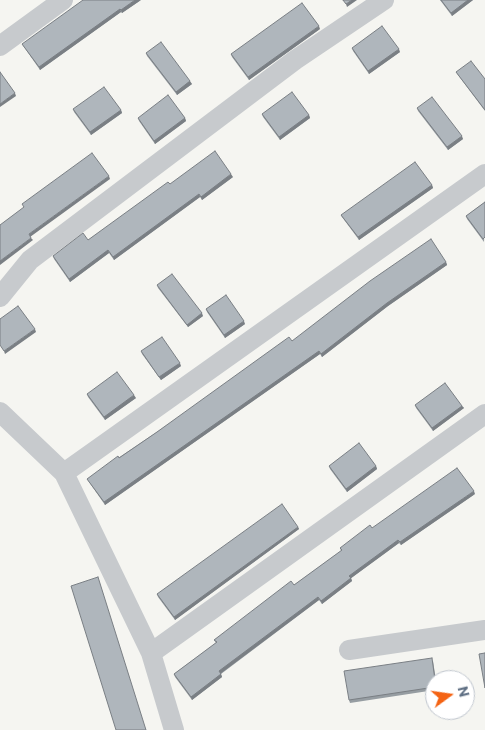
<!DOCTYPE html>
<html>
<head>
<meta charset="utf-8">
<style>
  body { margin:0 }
  #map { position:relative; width:485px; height:730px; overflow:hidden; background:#f5f5f1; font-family:Commissioner,sans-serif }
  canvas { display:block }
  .north { position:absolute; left:425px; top:670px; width:50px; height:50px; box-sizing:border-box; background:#fff; border:1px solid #c0c6ce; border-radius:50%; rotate:76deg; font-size:14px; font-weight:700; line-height:20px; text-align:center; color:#617185 }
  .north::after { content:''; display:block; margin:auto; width:18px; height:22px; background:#f46313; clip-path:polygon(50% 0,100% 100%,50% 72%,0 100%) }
</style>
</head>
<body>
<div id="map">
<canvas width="485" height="730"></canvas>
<div class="north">N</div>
</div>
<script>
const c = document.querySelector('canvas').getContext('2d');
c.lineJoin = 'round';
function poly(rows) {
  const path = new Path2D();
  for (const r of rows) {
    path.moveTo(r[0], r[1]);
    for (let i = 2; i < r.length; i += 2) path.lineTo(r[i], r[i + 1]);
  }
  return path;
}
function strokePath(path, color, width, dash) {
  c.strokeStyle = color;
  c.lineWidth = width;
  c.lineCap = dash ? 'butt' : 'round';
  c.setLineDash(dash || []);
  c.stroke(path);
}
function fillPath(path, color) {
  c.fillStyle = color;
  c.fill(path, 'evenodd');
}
strokePath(poly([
  [0,46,63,0],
  [0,297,30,260,295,60,384,0],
  [0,412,64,473,151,653,174,730],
  [64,473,485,174],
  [349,650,485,630],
  [151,653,485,414]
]), '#c7cacd', 20);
fillPath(poly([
  [141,0,122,13,121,12,40,70,24,47,22,44],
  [440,0,473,0,452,16],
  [320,29,249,80,232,57,231,54],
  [352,48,400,52,369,74,353,51],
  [146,53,192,84,177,95,147,56],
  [456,72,485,79,485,111,458,75],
  [417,108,463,139,448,150,418,111],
  [73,109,121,110,122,113,91,135,74,112],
  [262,114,309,115,310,118,280,140,263,117],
  [138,118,185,118,186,121,155,144,139,121],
  [233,177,202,200,200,197,114,260,109,253,70,282,54,259,53,256,88,240,170,184],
  [432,185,433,188,359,240,342,217,341,215],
  [485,202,484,242,467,219,466,216],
  [446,262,447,265,388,306,322,357,320,354,105,505,89,482,87,479,292,341],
  [157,285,203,316,188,327,158,288],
  [206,309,245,324,225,338,207,312],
  [141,351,181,366,161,380,142,354],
  [87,394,136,398,105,420,88,397],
  [415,405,462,406,464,408,433,431,416,408],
  [329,466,376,466,377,469,347,492,330,469],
  [475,494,401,545,399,543,351,578,352,581,322,604,319,600,221,674,222,677,192,700,175,677,174,674,216,643,214,640,294,585,341,551,340,548],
  [298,527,299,529,175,620,158,597,157,594],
  [433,661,436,680,435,680,435,690,350,703,349,700]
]), '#969da2');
fillPath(poly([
  [135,0,141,0,122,13,121,10],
  [352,0,357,0,347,7,346,4],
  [468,0,473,0,452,16,451,13],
  [120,9,121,12,40,70,39,67],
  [319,26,320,29,249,80,248,77],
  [399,49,400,52,369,74,368,71],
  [190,81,192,84,177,95,176,92],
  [15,93,16,96,0,107,0,104],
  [121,110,122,113,91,135,90,132],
  [309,115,310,118,280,140,279,137],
  [185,118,186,121,155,144,154,141],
  [462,136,463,139,448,150,447,147],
  [231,174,233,177,202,200,201,197],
  [109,176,110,179,30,237,29,234],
  [432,185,433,188,359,240,358,237],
  [199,194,200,197,114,260,113,257],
  [31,238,33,240,0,265,0,261],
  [108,250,109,253,70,282,69,279],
  [446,262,447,265,388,306,322,357,321,354,387,303],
  [202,313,203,316,188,327,187,325],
  [244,321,245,324,225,338,224,335],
  [35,329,36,332,5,354,4,351],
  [319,351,320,354,105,505,104,502],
  [180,363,181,366,161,380,159,377],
  [134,395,136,398,105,420,104,417],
  [462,406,464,408,433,431,432,428],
  [376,466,377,469,347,492,346,489],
  [474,491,475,494,401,545,400,542],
  [298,527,299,529,175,620,174,617],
  [398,540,399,543,350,579,349,576],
  [351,578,352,581,322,604,321,601],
  [318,597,319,600,220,674,219,671],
  [221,674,222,677,192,700,191,697]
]), '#7a7f84');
const building = poly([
  [83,0,135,0,121,10,120,9,39,67,22,44,83,0],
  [343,0,352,0,346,4,343,0],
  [441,0,468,0,451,13,441,0],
  [302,3,319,26,248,77,231,54,302,3],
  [382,26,399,49,368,71,352,48,382,26],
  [161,42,190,81,176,92,146,53,161,42],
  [471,61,485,79,485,110,456,72,471,61],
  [0,72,15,93,0,104,0,72],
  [104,87,121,110,90,132,73,109,104,87],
  [292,92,309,115,279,137,262,114,292,92],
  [168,95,185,118,154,141,138,118,168,95],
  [432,97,462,136,447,147,417,108,432,97],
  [215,151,231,174,201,197,199,194,113,257,108,250,69,279,53,256,83,233,88,240,168,182,170,184,215,151],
  [92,153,109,176,29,234,31,238,0,261,0,225,24,207,22,204,92,153],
  [415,162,432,185,358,237,341,215,415,162],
  [485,202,485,237,483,239,466,216,485,202],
  [431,239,446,262,387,303,321,354,319,351,104,502,87,479,118,456,119,458,157,432,289,337,292,341,370,281,431,239],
  [172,274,202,313,187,325,157,285,172,274],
  [226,295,244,321,224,335,206,309,226,295],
  [18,306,35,329,4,351,0,345,0,319,18,306],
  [162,337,180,363,159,377,141,351,162,337],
  [117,372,134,395,104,417,87,394,117,372],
  [445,383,462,406,432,428,415,405,445,383],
  [359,443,376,466,346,489,329,466,359,443],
  [457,468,474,491,400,542,398,540,349,576,351,578,321,601,318,597,219,671,221,674,191,697,174,674,217,642,214,640,291,581,294,585,342,550,340,548,370,525,372,528,457,468],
  [282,504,298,527,174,617,157,594,282,504],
  [98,577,146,730,116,730,71,586,98,577],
  [485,653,485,688,479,654,485,653],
  [432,658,435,680,435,687,349,700,344,671,432,658]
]);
fillPath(building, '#afb6bc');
strokePath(building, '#7a7f84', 1);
</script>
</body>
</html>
